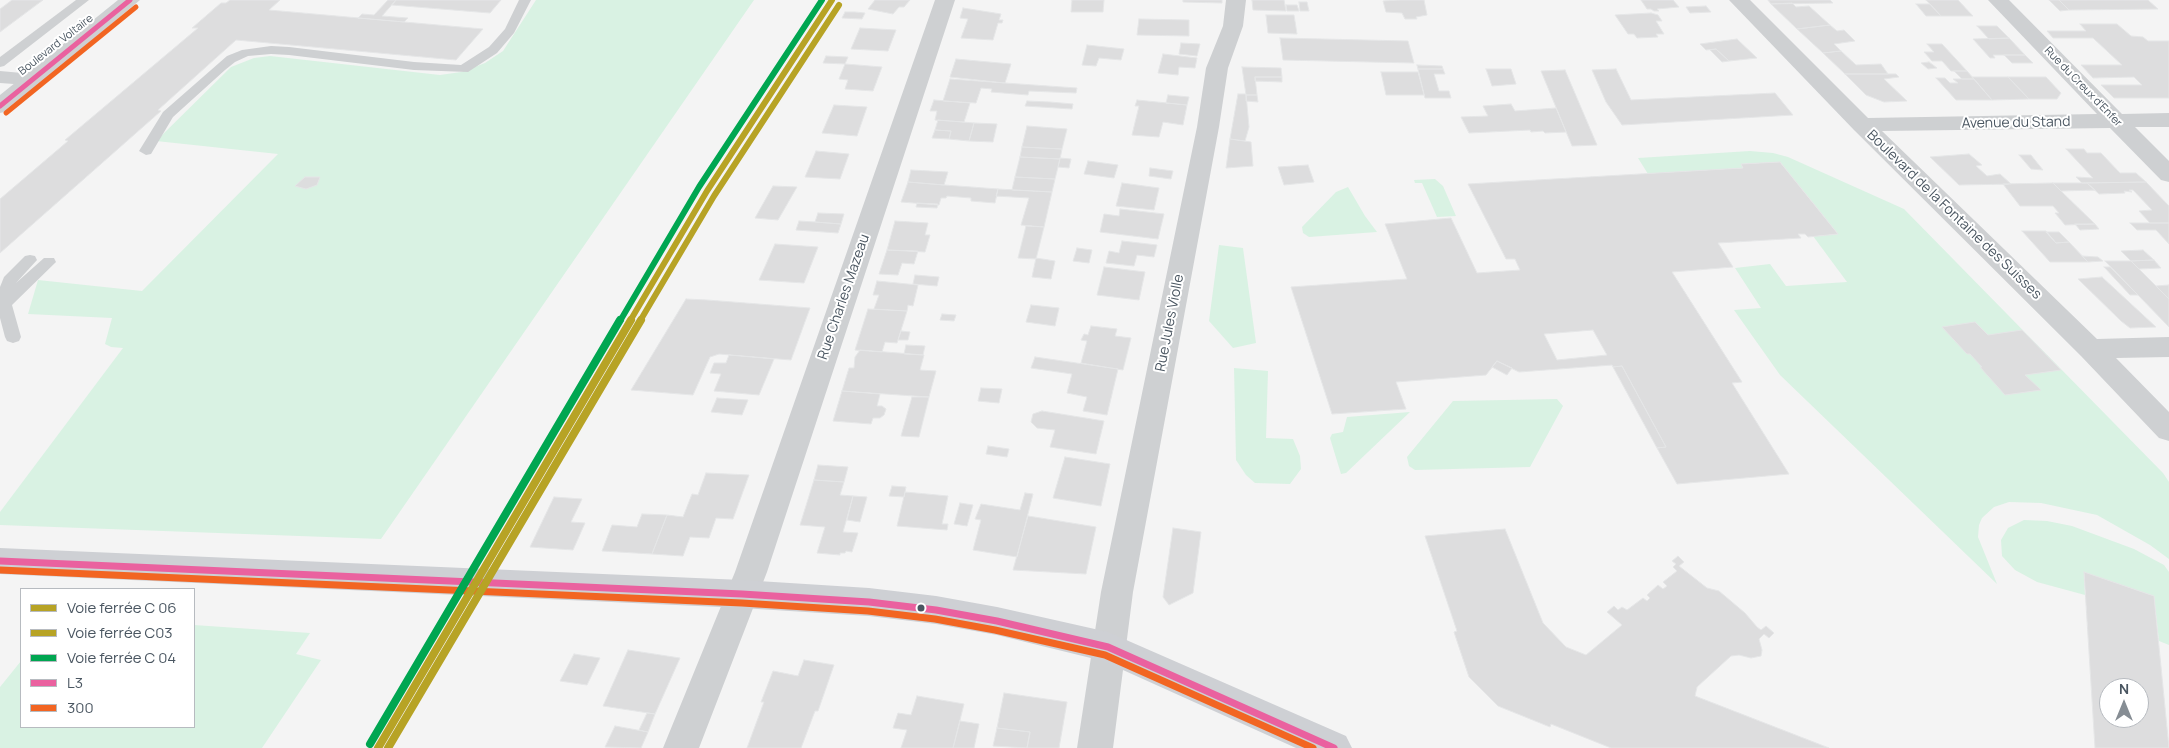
<!DOCTYPE html>
<html>
<head>
<meta charset="utf-8">
<style>
  body { margin:0 }
  #map { position:relative; width:2169px; height:748px; overflow:hidden; background:#f4f4f4; font-family:Manrope,sans-serif }
  canvas { display:block }
  .legend { position:absolute; left:20px; top:588px; width:175px; height:140px; box-sizing:border-box; background:#fff; border:1px solid #b7bbc0; margin:0; padding:6px 9px; list-style:none; font-size:15px; color:#4a5661 }
  .legend li { display:flex; align-items:center; gap:10px; height:25px }
  .legend b { width:25px; border:1px solid #b7bbc0 }
  .north { position:absolute; left:2099px; top:678px; width:50px; height:50px; box-sizing:border-box; background:#fff; border:1px solid #b7bbc0; border-radius:50%; rotate:0deg; font-size:14px; font-weight:700; line-height:20px; text-align:center; color:#4a5661 }
  .north::after { content:''; display:block; margin:auto; width:18px; height:22px; background:#868d94; clip-path:polygon(50% 0,100% 100%,50% 72%,0 100%) }
</style>
</head>
<body>
<div id="map">
<canvas width="2169" height="748"></canvas>
<ul class="legend">
<li><b style="height:6px;background:#b7a325"></b>Voie ferrée C 06</li>
<li><b style="height:6px;background:#b7a325"></b>Voie ferrée C03</li>
<li><b style="height:6px;background:#00a651"></b>Voie ferrée C 04</li>
<li><b style="height:6px;background:#ea619f"></b>L3</li>
<li><b style="height:6px;background:#f26522"></b>300</li>
</ul>
<div class="north">N</div>
</div>
<script>
const c = document.querySelector('canvas').getContext('2d');
c.lineJoin = 'round';
function fillPath(path, color) {
  c.fillStyle = color;
  c.fill(path, 'evenodd');
}
function poly(rows) {
  const path = new Path2D();
  for (const r of rows) {
    path.moveTo(r[0], r[1]);
    for (let i = 2; i < r.length; i += 2) path.lineTo(r[i], r[i + 1]);
  }
  return path;
}
function strokePath(path, color, width, dash) {
  c.strokeStyle = color;
  c.lineWidth = width;
  c.lineCap = dash ? 'butt' : 'round';
  c.setLineDash(dash || []);
  c.stroke(path);
}
function drawText(font, color, halo, rows, align = 'center') {
  c.font = font + ' Manrope,sans-serif';
  c.lineWidth = 4;
  c.setLineDash([]);
  c.textBaseline = 'middle';
  c.strokeStyle = halo;
  c.fillStyle = color;
  for (const [text, x, y, turn = 0] of rows) {
    c.save();
    c.translate(x, y);
    c.rotate((+turn || 0) * Math.PI / 180);
    c.textAlign = isNaN(turn) ? turn : align;
    if (halo) c.strokeText(text, 0, 0);
    c.fillText(text, 0, 0);
    c.restore();
  }
}
fillPath(poly([
  [536,0,754,0,381,539,0,525,0,512,123,348,111,347,105,344,112,318,28,314,38,280,142,291,278,154,156,141,231,67,254,58,270,56,440,75,461,72,485,63,503,51],
  [1750,151,1773,153,1788,157,1904,209,2163,473,2169,482,2169,559,2150,545,2097,515,2041,503,2009,502,1994,507,1982,518,1979,525,1978,537,1997,584,1780,375,1734,310,1761,308,1735,268,1770,264,1786,286,1847,282,1813,236,1838,234,1780,162,1741,164,1743,168,1648,174,1638,158],
  [1435,179,1443,186,1456,216,1437,217,1422,183,1415,183,1414,180],
  [1348,187,1365,216,1377,232,1309,237,1303,233,1302,227,1336,192],
  [1219,245,1243,248,1256,343,1233,348,1209,321],
  [1234,368,1268,371,1266,438,1293,439,1300,456,1301,469,1290,484,1255,483,1246,475,1236,460],
  [1557,399,1563,406,1530,467,1415,470,1409,466,1407,457,1453,401],
  [1410,412,1346,473,1341,474,1330,438,1332,434,1343,432,1347,417],
  [2024,520,2047,521,2072,526,2134,549,2164,565,2169,572,2169,645,2159,641,2154,596,2084,573,2085,595,2037,582,2015,570,2002,556,2001,540,2008,528],
  [194,625,310,633,296,654,321,660,262,748,0,748,0,687,21,661,21,727,194,727]
]), '#d9f2e3');
const building = poly([
  [12,0,43,0,0,32,0,9,12,0],
  [230,0,280,0,269,10,483,29,456,60,236,40,158,110,161,111,0,253,0,199,68,141,65,140,198,28,192,28,221,3,226,3,230,0],
  [388,0,396,0,382,16,408,18,404,22,358,18,362,14,374,15,388,0],
  [396,0,501,0,490,13,392,5,396,0],
  [875,0,910,0,904,7,899,7,893,14,868,9,875,0],
  [1072,0,1104,0,1103,12,1071,12,1072,0],
  [1183,0,1222,0,1222,3,1183,2,1183,0],
  [1252,0,1284,0,1286,11,1253,10,1252,0],
  [1399,0,1424,0,1427,15,1416,17,1417,19,1405,19,1402,13,1386,12,1383,1,1399,0],
  [1641,0,1673,0,1679,7,1657,9,1659,11,1654,11,1651,9,1647,9,1641,0],
  [1768,0,1830,0,1833,3,1771,4,1768,0],
  [1926,0,1958,0,1973,16,1941,16,1926,0],
  [2049,0,2059,0,2069,10,2060,11,2049,0],
  [2059,0,2148,0,2158,9,2069,10,2059,0],
  [1299,2,1307,2,1309,11,1300,11,1299,2],
  [1792,3,1796,7,1809,6,1830,25,1797,29,1771,4,1792,3],
  [1916,4,1930,4,1941,16,1926,16,1916,4],
  [1286,5,1297,5,1299,11,1287,11,1286,5],
  [1706,6,1711,12,1690,13,1686,7,1706,6],
  [963,8,1001,14,999,20,1003,20,1002,23,998,23,993,40,961,38,968,19,960,18,963,8],
  [845,12,855,12,865,13,862,19,842,18,845,12],
  [1651,13,1658,15,1662,21,1656,21,1664,34,1656,34,1658,37,1637,38,1634,34,1628,34,1615,15,1651,13],
  [1266,15,1294,15,1297,34,1268,33,1266,15],
  [1139,19,1189,20,1189,36,1137,35,1139,19],
  [2080,24,2117,24,2131,36,2143,37,2148,41,2169,41,2169,98,2114,98,2101,85,2142,85,2134,77,2093,78,2081,65,2122,65,2093,38,2053,38,2047,31,2086,31,2080,24],
  [1830,25,1837,31,1844,30,1855,41,1834,44,1841,51,1823,53,1797,29,1830,25],
  [1977,26,1997,26,2009,38,1989,39,1977,26],
  [860,28,896,30,888,51,851,49,860,28],
  [1280,38,1408,41,1414,63,1283,60,1280,38],
  [2009,38,2025,55,1993,55,1995,58,1990,58,1973,39,2009,38],
  [1737,39,1757,58,1729,61,1716,49,1706,50,1700,44,1737,39],
  [1181,43,1200,44,1197,56,1179,54,1181,43],
  [1927,44,1942,44,1967,71,1951,71,1942,61,1932,61,1924,52,1934,52,1927,44],
  [1087,45,1124,49,1121,60,1099,58,1096,66,1082,65,1087,45],
  [1716,49,1729,61,1722,62,1710,50,1716,49],
  [1841,51,1856,65,1881,64,1888,74,1845,74,1823,53,1841,51],
  [1163,54,1197,58,1195,68,1179,67,1178,75,1158,73,1163,54],
  [2004,55,2025,55,2033,63,2012,63,2004,55],
  [826,56,848,57,845,64,823,63,826,56],
  [956,59,1011,64,1005,83,950,77,956,59],
  [1929,62,1937,68,1928,69,1921,63,1929,62],
  [845,64,882,67,873,91,845,89,848,80,839,79,845,64],
  [1417,65,1442,66,1443,69,1418,69,1417,65],
  [1242,67,1281,68,1282,77,1255,77,1257,95,1246,95,1242,67],
  [1418,69,1443,69,1445,74,1434,74,1439,91,1449,91,1451,98,1425,98,1418,69],
  [1486,69,1511,69,1516,84,1492,86,1486,69],
  [1616,69,1631,100,1775,93,1793,115,1622,125,1606,102,1592,70,1616,69],
  [1565,70,1597,145,1572,146,1541,71,1565,70],
  [1954,71,1967,71,1974,79,1962,79,1954,71],
  [1381,72,1418,72,1424,95,1386,95,1381,72],
  [1845,74,1896,74,1899,77,1884,79,1907,101,1884,102,1866,95,1845,74],
  [1255,77,1282,77,1282,82,1255,81,1255,77],
  [1972,77,2008,77,2029,99,1992,100,1972,77],
  [2008,77,2046,77,2061,93,2057,99,2029,99,2008,77],
  [1936,78,1945,78,1950,83,1958,83,1953,79,1974,79,1992,100,1956,100,1936,78],
  [950,79,1005,83,1077,88,1076,93,1029,91,1028,95,991,92,992,89,981,88,976,103,943,101,950,79],
  [1238,94,1246,94,1249,127,1245,141,1230,139,1238,94],
  [1168,95,1189,97,1187,105,1166,103,1168,95],
  [1246,95,1257,95,1258,102,1246,101,1246,95],
  [934,100,970,103,964,122,935,120,937,111,930,111,934,100],
  [1137,100,1187,105,1183,125,1163,122,1159,137,1132,135,1139,106,1135,106,1137,100],
  [1027,101,1050,102,1073,104,1072,109,1025,106,1027,101],
  [1511,104,1515,111,1556,108,1566,132,1545,133,1543,131,1531,132,1530,130,1469,133,1461,117,1488,116,1483,106,1511,104],
  [834,105,867,107,857,136,822,133,834,105],
  [938,120,974,123,969,141,949,139,951,131,935,130,938,120],
  [974,123,997,124,993,142,969,141,974,123],
  [1027,126,1067,129,1062,149,1022,147,1027,126],
  [935,130,951,131,949,139,932,138,935,130],
  [1230,139,1251,142,1253,166,1226,168,1230,139],
  [1022,147,1062,149,1060,159,1020,157,1022,147],
  [2066,149,2084,149,2087,153,2101,153,2120,173,2136,173,2146,182,2082,183,2076,177,2093,178,2066,149],
  [816,151,849,154,840,179,805,177,816,151],
  [1969,154,1982,165,1976,166,1987,176,2000,174,2011,184,1959,185,1930,157,1969,154],
  [2019,155,2031,155,2043,170,2031,169,2019,155],
  [1020,157,1060,159,1055,179,1015,177,1020,157],
  [1060,158,1071,159,1069,168,1058,167,1060,158],
  [1088,161,1118,165,1114,178,1084,174,1088,161],
  [1780,162,1838,234,1808,237,1805,234,1798,234,1801,238,1718,243,1733,267,1672,272,1742,382,1732,383,1789,474,1677,484,1657,448,1666,447,1622,366,1613,367,1612,365,1519,372,1497,361,1486,375,1396,382,1406,409,1332,414,1291,287,1407,279,1385,224,1451,218,1477,273,1520,270,1515,259,1506,259,1468,184,1743,168,1741,164,1780,162],
  [1593,330,1607,355,1557,360,1544,334,1593,330],
  [1308,165,1314,182,1284,185,1278,167,1308,165],
  [1150,168,1173,171,1171,179,1149,176,1150,168],
  [911,170,948,172,944,185,908,182,911,170],
  [305,177,320,177,317,185,306,189,295,186,305,177],
  [1015,177,1055,179,1052,192,1012,190,1015,177],
  [908,182,944,185,998,189,995,203,971,201,971,198,947,196,946,198,941,198,939,205,901,202,908,182],
  [2146,182,2169,206,2169,223,2150,223,2139,211,2152,210,2133,190,2129,190,2132,192,2124,191,2125,193,2099,194,2087,183,2146,182],
  [1122,183,1159,188,1154,210,1116,206,1122,183],
  [2053,183,2061,191,2095,224,2065,225,2055,213,2059,213,2053,206,2020,206,2003,184,2053,183],
  [2053,183,2087,183,2095,190,2061,191,2053,183],
  [773,186,797,187,778,220,755,218,773,186],
  [998,189,1052,192,1044,227,1021,225,1029,198,996,196,998,189],
  [917,203,938,204,937,208,916,207,917,203],
  [1120,209,1164,214,1158,239,1100,232,1104,214,1119,216,1120,209],
  [818,213,844,214,841,224,815,222,818,213],
  [799,221,815,222,841,224,838,233,796,230,799,221],
  [895,221,928,223,925,235,930,235,925,252,887,250,895,221],
  [2130,223,2169,223,2169,244,2156,230,2137,230,2130,223],
  [2075,224,2095,224,2099,229,2080,230,2075,224],
  [1026,226,1044,227,1036,259,1018,258,1026,226],
  [2022,231,2046,231,2056,243,2069,242,2088,262,2050,262,2022,231],
  [2046,232,2059,232,2069,242,2056,243,2046,232],
  [1122,241,1157,245,1154,257,1137,255,1134,266,1106,263,1109,251,1119,253,1122,241],
  [775,244,818,247,804,283,759,280,775,244],
  [1077,248,1092,250,1089,263,1073,261,1077,248],
  [887,250,918,251,914,264,902,263,898,275,879,274,887,250],
  [2143,250,2154,260,2131,261,2121,251,2143,250],
  [2082,256,2098,257,2103,261,2088,262,2082,256],
  [1036,258,1055,261,1051,279,1032,277,1036,258],
  [2154,260,2161,268,2139,269,2131,261,2154,260],
  [2105,261,2131,261,2169,299,2169,327,2105,261],
  [1104,267,1145,272,1139,300,1097,295,1104,267],
  [2104,267,2110,267,2138,295,2130,295,2104,267],
  [915,275,939,277,937,286,913,284,915,275],
  [2102,277,2156,327,2130,328,2121,321,2078,279,2102,277],
  [877,281,918,285,913,306,908,305,907,311,874,309,879,295,873,295,877,281],
  [2169,285,2169,299,2156,286,2169,285],
  [686,299,707,300,810,308,791,360,719,354,710,357,693,395,631,390,686,299],
  [1031,305,1059,308,1055,326,1026,322,1031,305],
  [868,309,907,311,897,343,885,342,882,352,855,350,868,309],
  [942,314,956,315,954,321,940,320,942,314],
  [1975,322,1988,335,2022,330,2061,370,2025,375,2041,390,2005,395,1980,367,1982,367,1970,354,1967,354,1942,327,1975,322],
  [1091,326,1117,329,1115,336,1131,338,1123,370,1081,363,1087,341,1081,340,1084,334,1088,335,1091,326],
  [901,331,910,332,908,340,898,340,901,331],
  [906,345,925,346,923,355,904,354,906,345],
  [860,350,924,355,920,370,936,371,929,397,842,391,849,368,854,368,855,357,860,350],
  [729,355,774,359,759,395,714,391,721,374,710,373,714,363,726,363,729,355],
  [1035,357,1118,369,1107,415,1083,411,1087,397,1067,393,1072,374,1031,368,1035,357],
  [1497,361,1512,368,1507,375,1492,367,1497,361],
  [1622,366,1666,447,1657,448,1613,367,1622,366],
  [981,388,1002,389,999,403,978,401,981,388],
  [842,391,880,394,877,406,882,406,886,409,884,415,880,418,873,418,871,424,833,421,842,391],
  [912,397,929,397,919,437,901,436,912,397],
  [717,398,748,400,742,415,711,412,717,398],
  [1042,411,1104,421,1096,454,1050,447,1055,430,1037,428,1031,422,1033,414,1042,411],
  [988,446,1009,449,1007,457,986,454,988,446],
  [1065,457,1110,464,1101,506,1053,498,1065,457],
  [818,465,848,467,844,482,814,480,818,465],
  [706,473,749,475,733,519,716,518,709,538,690,537,683,556,652,554,667,515,683,517,692,494,698,495,706,473],
  [814,480,844,482,840,495,853,496,843,532,858,533,852,552,846,551,845,553,840,553,840,555,817,553,825,527,800,525,814,480],
  [892,486,906,487,904,497,889,496,892,486],
  [905,492,948,496,942,524,948,524,947,530,897,526,905,492],
  [1025,493,1033,494,1017,557,973,550,981,520,975,519,981,504,1020,510,1025,493],
  [853,496,867,497,860,522,847,520,853,496],
  [554,497,582,499,571,522,585,523,573,550,530,547,554,497],
  [960,503,973,505,967,526,954,524,960,503],
  [642,514,667,515,652,554,602,551,612,525,637,527,642,514],
  [1028,516,1096,527,1086,574,1013,570,1028,516],
  [1173,528,1201,532,1193,593,1169,605,1163,597,1173,528],
  [1505,529,1543,623,1566,647,1586,655,1622,625,1607,612,1614,606,1618,610,1622,607,1627,610,1643,598,1647,601,1650,598,1647,595,1658,585,1663,589,1667,586,1663,582,1677,571,1673,567,1676,564,1672,561,1678,556,1684,562,1679,566,1707,588,1719,591,1745,613,1757,627,1761,630,1766,626,1774,633,1769,638,1764,634,1759,639,1762,650,1761,656,1751,658,1739,655,1731,656,1697,687,1695,696,1829,748,1611,748,1551,724,1550,727,1498,706,1469,677,1454,632,1457,631,1425,536,1505,529],
  [2084,572,2154,596,2169,748,2095,748,2084,572],
  [2109,688,2139,688,2139,718,2109,718,2109,688],
  [628,650,680,658,655,714,603,706,628,650],
  [574,654,600,658,587,685,560,681,574,654],
  [804,660,834,665,818,711,815,711,801,748,747,748,764,702,761,702,773,671,798,676,804,660],
  [1004,693,1067,702,1059,748,1027,748,1030,732,997,728,1004,693],
  [917,696,964,704,953,748,901,748,907,730,893,728,898,713,911,715,917,696],
  [647,713,655,714,648,732,639,730,647,713],
  [960,721,979,724,974,748,953,748,960,721],
  [615,726,648,732,641,748,605,747,615,726],
  [997,728,1030,732,1027,748,993,746,997,728]
]);
fillPath(building, '#ddddde');
strokePath(building, '#e5e6e7', 1);
fillPath(poly([
  [76,0,89,0,4,66,0,67,0,57,76,0],
  [519,0,531,0,514,33,497,53,468,72,414,70,289,55,271,54,248,56,235,62,225,70,173,117,151,154,146,155,139,151,163,112,227,56,242,50,271,46,289,47,414,62,461,65,489,47,505,29,519,0],
  [30,255,35,256,37,260,16,283,44,258,54,258,56,262,12,305,21,337,19,341,13,343,7,341,5,337,0,318,0,287,4,277,25,256,30,255]
]), '#ced0d2');
fillPath(poly([
  [935,0,955,0,767,572,699,748,663,748,735,572,935,0],
  [1226,0,1246,0,1243,26,1228,68,1219,127,1133,592,1113,748,1077,748,1101,592,1197,127,1206,68,1223,26,1226,0],
  [1729,0,1750,0,1868,118,2097,114,1988,0,2009,0,2122,114,2169,113,2169,127,2135,127,2169,161,2169,182,2161,180,2110,128,1882,131,2097,339,2169,337,2169,357,2116,358,2169,412,2169,441,2159,438,2081,356,1854,130,1729,0],
  [0,71,22,73,25,78,22,83,14,84,0,83,0,71]
]), '#ced0d2');
fillPath(poly([
  [118,0,140,0,8,111,0,113,0,95,118,0]
]), '#ced0d2');
fillPath(poly([
  [0,548,742,580,869,588,936,596,997,607,1108,632,1346,736,1352,748,1296,748,1103,661,997,635,936,624,869,616,742,608,0,574,0,548]
]), '#ced0d4');
strokePath(poly([
  [0,106,130,0]
]), '#ea619f', 5);
strokePath(poly([
  [0,561,742,594,869,602,936,610,997,621,1108,647,1334,748]
]), '#ea619f', 7);
strokePath(poly([
  [6,113,136,7]
]), '#f26522', 5);
strokePath(poly([
  [0,570,742,603,868,611,935,619,995,630,1105,655,1313,748]
]), '#f26522', 7);
strokePath(poly([
  [630,321,707,191,832,0]
]), '#b7a325', 6);
strokePath(poly([
  [378,748,631,320]
]), '#b7a325', 8);
strokePath(poly([
  [640,321,714,196,839,5]
]), '#b7a325', 6);
strokePath(poly([
  [388,748,641,320]
]), '#b7a325', 8);
strokePath(poly([
  [620,321,699,187,822,0]
]), '#00a651', 6);
strokePath(poly([
  [370,744,620,320]
]), '#00a651', 8);
for (const [x, y, r, color] of [
  [921,608,4.5,"#4a5661"]
]) {
  const dot = new Path2D();
  dot.arc(x, y, r, 0, 2 * Math.PI);
  c.fillStyle = color;
  c.fill(dot);
  strokePath(dot, '#fff', 2);
}
drawText('11px', '#4a5661', '#fff', [
  ["Boulevard Voltaire",56,45,-38],
  ["Rue du Creux d'Enfer",2083,87,46]
]);
drawText('14px', '#4a5661', '#fff', [
  ["Avenue du Stand",2016,123,-1],
  ["Boulevard de la Fontaine des Suisses",1954,215,44],
  ["Rue Charles Mazeau",844,297,-71],
  ["Rue Jules Violle",1170,323,-79]
]);
</script>
</body>
</html>
